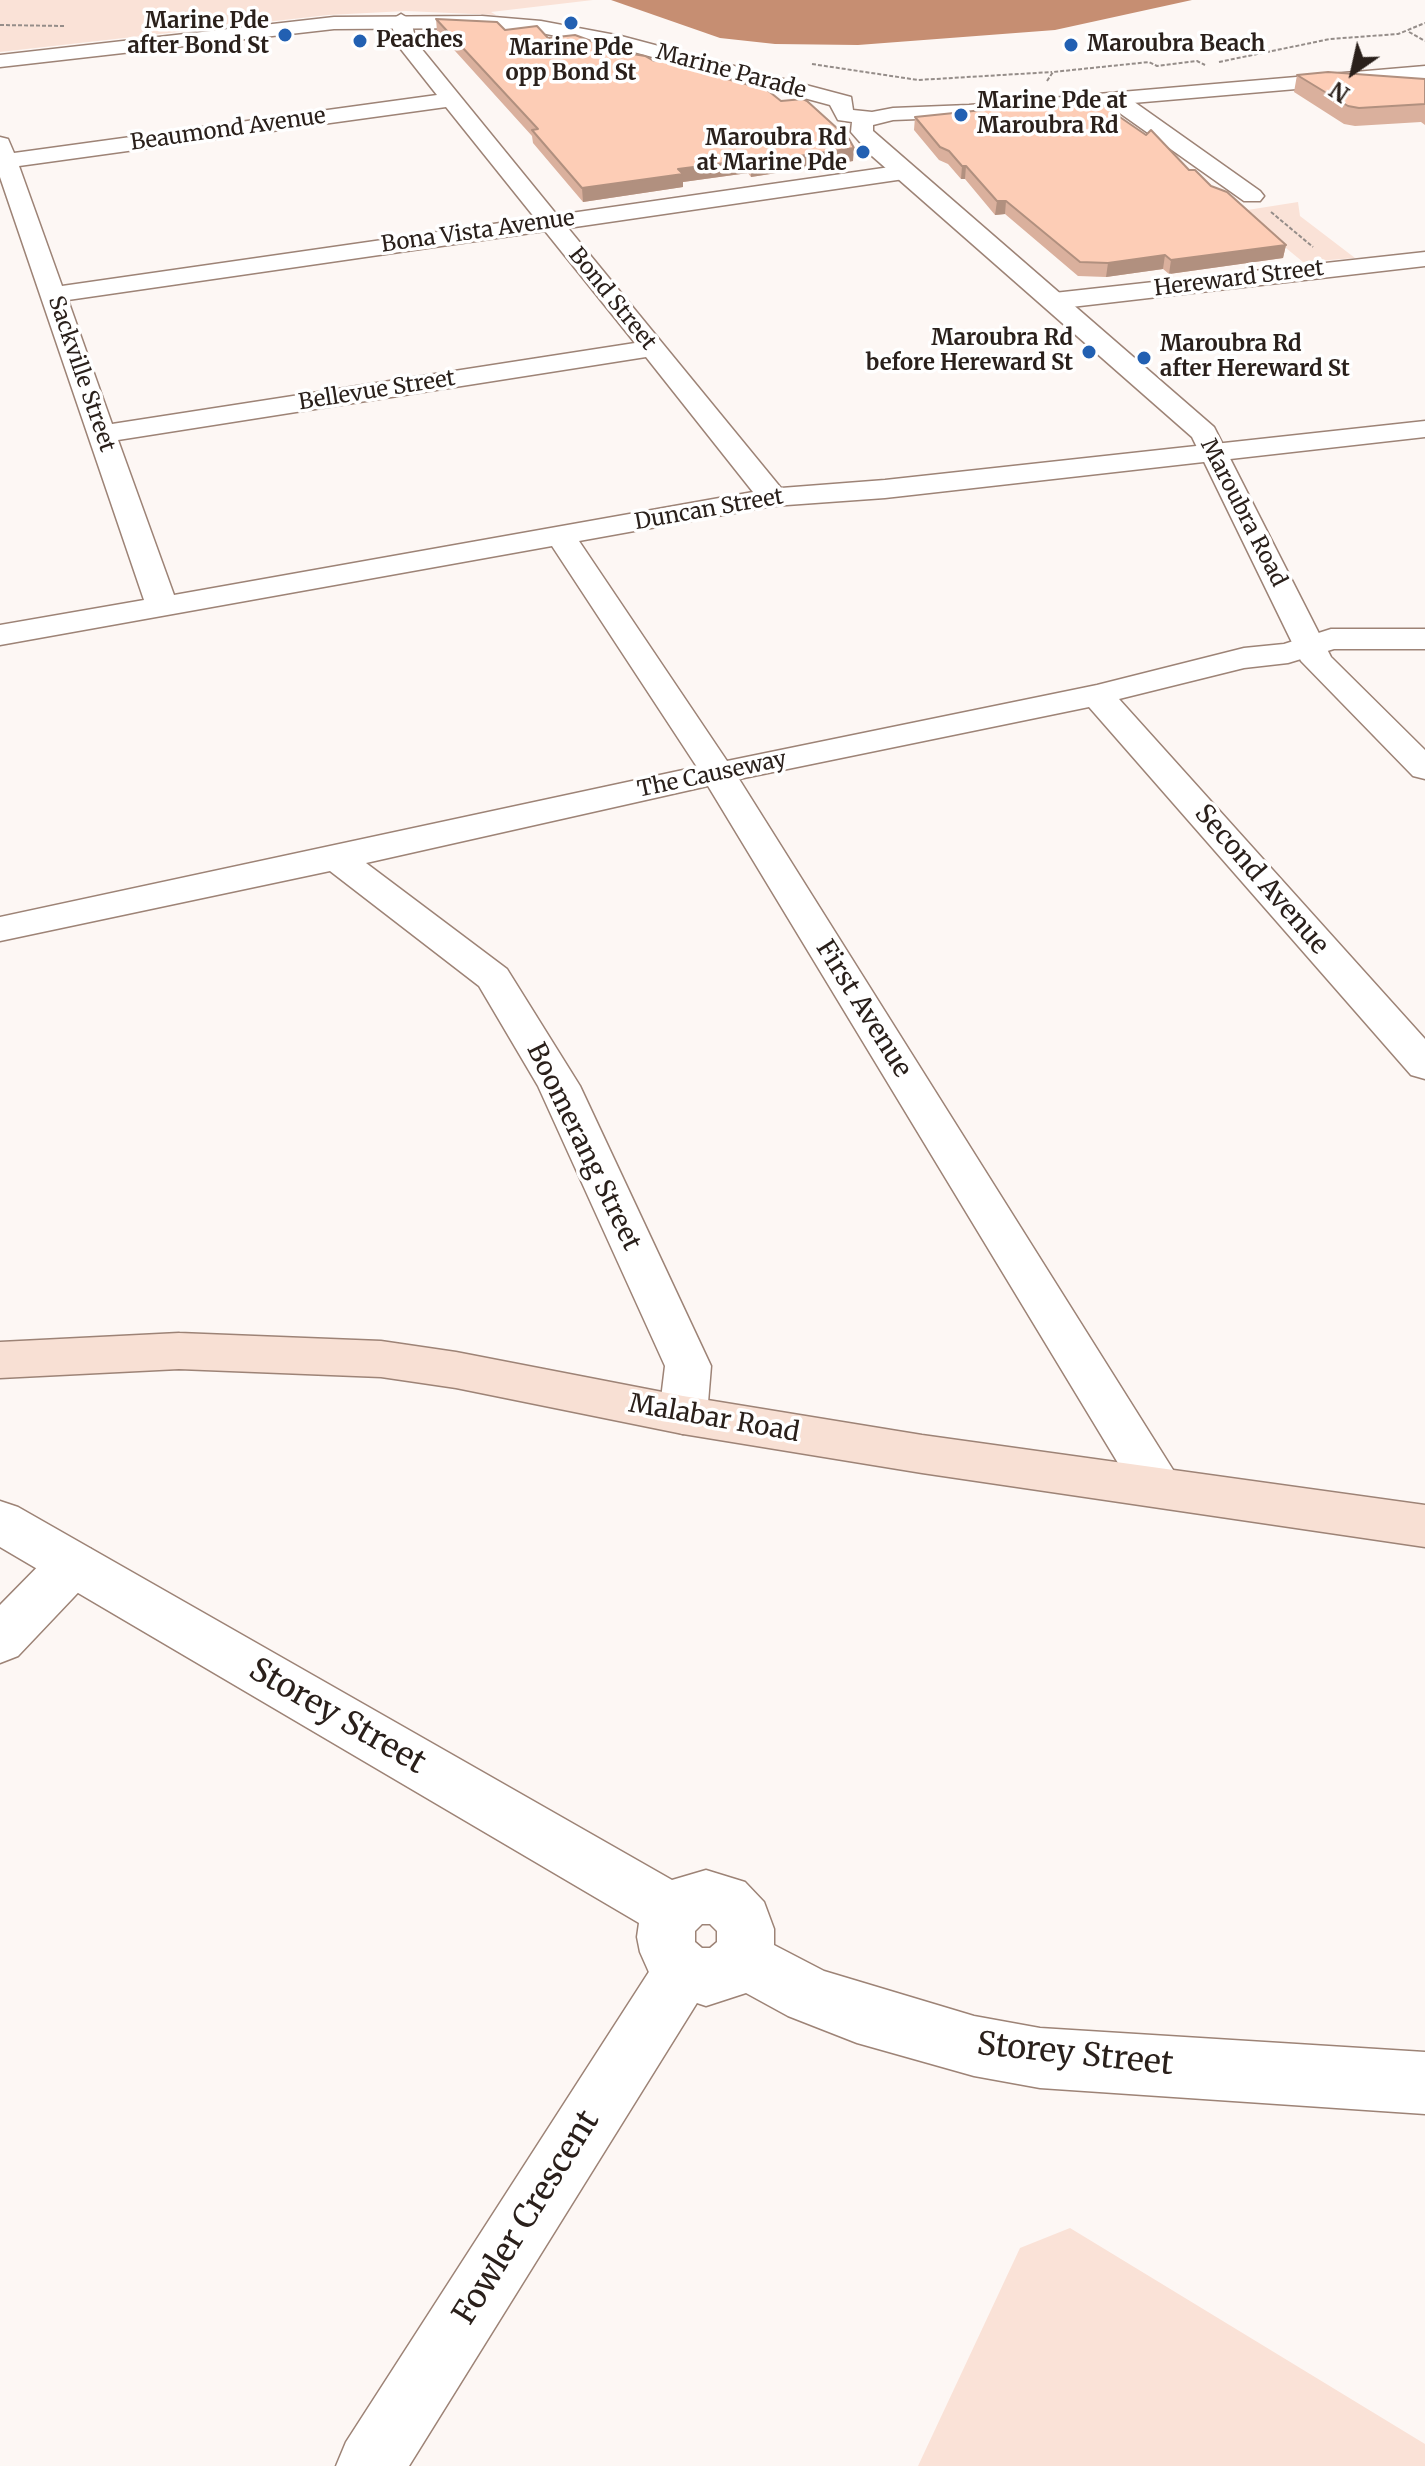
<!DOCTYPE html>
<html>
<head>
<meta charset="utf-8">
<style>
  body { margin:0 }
  #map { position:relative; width:1425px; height:2466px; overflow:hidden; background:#fdf7f4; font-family:Merriweather,serif }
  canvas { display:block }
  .north { position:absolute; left:1313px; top:32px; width:80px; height:80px; -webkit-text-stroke:6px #fff; paint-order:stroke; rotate:214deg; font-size:22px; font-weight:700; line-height:32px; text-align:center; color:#2a201b }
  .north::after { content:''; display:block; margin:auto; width:28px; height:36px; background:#2a201b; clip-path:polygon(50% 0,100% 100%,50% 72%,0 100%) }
</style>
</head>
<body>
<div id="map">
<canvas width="1425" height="2466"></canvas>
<div class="north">N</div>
</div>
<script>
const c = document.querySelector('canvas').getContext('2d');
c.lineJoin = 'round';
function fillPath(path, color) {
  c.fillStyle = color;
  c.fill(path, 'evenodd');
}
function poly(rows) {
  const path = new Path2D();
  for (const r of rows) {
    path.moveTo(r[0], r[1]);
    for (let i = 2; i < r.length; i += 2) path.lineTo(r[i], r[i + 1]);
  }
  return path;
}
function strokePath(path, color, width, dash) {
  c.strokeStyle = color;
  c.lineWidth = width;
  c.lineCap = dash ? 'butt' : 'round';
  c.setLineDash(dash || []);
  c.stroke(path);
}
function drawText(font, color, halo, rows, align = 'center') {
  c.font = font + ' Merriweather,serif';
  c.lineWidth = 7;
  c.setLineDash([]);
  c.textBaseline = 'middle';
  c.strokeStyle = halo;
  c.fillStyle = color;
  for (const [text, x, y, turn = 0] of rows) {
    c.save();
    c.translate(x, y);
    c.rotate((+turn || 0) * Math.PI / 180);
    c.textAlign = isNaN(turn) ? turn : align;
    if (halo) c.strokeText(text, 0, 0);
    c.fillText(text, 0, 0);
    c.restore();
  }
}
fillPath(poly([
  [0,0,593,0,491,12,496,15,406,11,328,15,0,52],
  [1298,202,1300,216,1355,258,1303,262,1241,211],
  [1070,2228,1425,2444,1425,2466,918,2466,1020,2248]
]), '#fae2d7');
fillPath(poly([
  [611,0,1192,0,1055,30,858,45,775,44,720,38]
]), '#c68e72');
const minor = poly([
  [401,14,411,20,416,42,557,215,904,165,912,167,915,172,912,177,904,179,568,228,781,488,885,480,1425,421,1425,437,885,498,773,506,579,541,727,761,1097,685,1244,648,1284,644,1331,629,1425,629,1425,649,1334,649,1288,663,1244,668,1119,699,1425,1039,1425,1079,1411,1075,1089,707,739,779,1175,1473,1183,1487,1175,1501,1158,1507,1141,1501,708,786,366,863,507,969,580,1086,711,1366,707,1415,700,1428,683,1434,666,1428,659,1415,665,1366,538,1086,479,986,330,871,0,941,0,917,697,767,552,546,0,645,0,625,144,600,0,177,0,137,8,139,14,153,437,95,396,43,391,20,401,14],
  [446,107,535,218,62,286,19,166,446,107],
  [545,231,635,343,112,424,68,300,545,231],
  [646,357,753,492,174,595,118,440,646,357],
  [1115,93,1123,94,1260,191,1264,196,1260,201,1244,201,1107,104,1104,99,1115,93],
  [1425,252,1425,266,1054,309,1045,306,1041,301,1045,296,1054,293,1425,252],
  [73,1543,91,1549,98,1564,91,1579,18,1656,0,1663,0,1605,55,1549,73,1543],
  [684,1941,705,1950,713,1970,705,1990,409,2466,336,2466,346,2442,663,1950,684,1941]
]);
const tertiary = poly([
  [482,16,541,21,621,36,851,97,853,110,872,112,893,108,969,105,1425,66,1425,78,969,117,893,120,873,125,873,131,1214,427,1331,657,1425,750,1425,779,1413,776,1301,661,1192,437,872,156,851,132,852,122,838,120,830,105,619,48,541,33,482,28,334,29,0,67,0,55,334,17,482,16],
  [0,1501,18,1507,672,1880,706,1870,745,1882,764,1902,774,1929,774,1945,824,1971,974,2016,1040,2028,1425,2052,1425,2114,1040,2088,974,2076,857,2043,788,2016,746,1993,706,2006,670,1994,652,1979,640,1952,637,1937,639,1923,0,1547,0,1501],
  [702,1924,710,1924,717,1931,717,1942,710,1948,702,1948,695,1942,695,1931,702,1924]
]);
const secondary = poly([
  [179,1333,381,1341,456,1352,683,1396,922,1435,1425,1505,1425,1547,922,1473,683,1434,456,1388,381,1377,179,1369,0,1378,0,1342,179,1333]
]);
strokePath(minor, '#9d8376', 3);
strokePath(tertiary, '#9d8376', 3);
strokePath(secondary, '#9d8376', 3);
strokePath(poly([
  [0,25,64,26],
  [1409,32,1425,41],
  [1219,62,1330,39,1398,34,1425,23],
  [812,64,918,80,1052,72],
  [1047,81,1053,72,1149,62,1157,66,1197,61,1205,65],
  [1271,212,1313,247]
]), '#958d89', 2, [4, 2]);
fillPath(minor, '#fff');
fillPath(tertiary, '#fff');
fillPath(secondary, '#f8e0d4');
fillPath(poly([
  [436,19,505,30,621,52,654,61,781,101,853,161,751,177,748,173,683,182,683,187,583,202,533,143,532,136,437,31],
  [1297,75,1425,79,1425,125,1421,122,1355,126,1344,124,1294,92],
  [1056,107,1189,170,1211,186,1286,245,1283,258,1169,274,1163,269,1106,277,1078,276,1005,214,995,215,965,179,961,179,948,164,939,160,914,130,915,117]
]), '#dab09d');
fillPath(poly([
  [854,148,853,161,751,177,751,163],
  [748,160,748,173,683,182,683,187,583,202,582,188,678,169],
  [962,166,966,166,965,179,961,179],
  [997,201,1006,201,1005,214,995,215],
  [1286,245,1283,258,1169,274,1171,260],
  [1165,255,1163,269,1106,277,1108,263]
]), '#b1907f');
const building = poly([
  [436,19,497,22,505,30,537,26,548,38,575,35,621,52,645,56,654,61,664,58,716,76,753,86,761,85,781,101,803,99,807,101,849,139,854,148,751,163,748,160,678,169,683,174,582,188,532,130,538,129,436,19],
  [1328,72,1425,79,1425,104,1359,108,1348,106,1297,75,1328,72],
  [1098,102,1146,135,1151,130,1189,170,1195,170,1211,186,1227,192,1286,245,1171,260,1165,255,1108,263,1080,262,1006,201,997,201,966,166,962,166,949,151,940,147,915,117,1051,103,1056,107,1098,102]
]);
fillPath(building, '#fdcdb6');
strokePath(building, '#b1907f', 2);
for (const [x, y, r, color] of [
  [571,23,8,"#2260b2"],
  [285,35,8,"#2260b2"],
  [360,41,8,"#2260b2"],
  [1071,45,8,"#2260b2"],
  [961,115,8,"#2260b2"],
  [863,152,8,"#2260b2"],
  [1089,352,8,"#2260b2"],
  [1144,358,8,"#2260b2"]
]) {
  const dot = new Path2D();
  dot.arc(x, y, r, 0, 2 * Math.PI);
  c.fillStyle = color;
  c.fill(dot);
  strokePath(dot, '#fff', 3);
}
drawText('bold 22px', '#2a201b', '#fff', [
  ["Marine Pde",269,22,"right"],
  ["after Bond St",269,47,"right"],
  ["Peaches",376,41],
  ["Maroubra Beach",1087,45],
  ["Marine Pde",571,49,"center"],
  ["opp Bond St",571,74,"center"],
  ["Marine Pde at",977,102],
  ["Maroubra Rd",977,127],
  ["Maroubra Rd",847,139,"right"],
  ["at Marine Pde",847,164,"right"],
  ["Maroubra Rd",1073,339,"right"],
  ["before Hereward St",1073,364,"right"],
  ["Maroubra Rd",1160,345],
  ["after Hereward St",1160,370]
], 'left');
drawText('22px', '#2a201b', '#fff', [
  ["Marine Parade",731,72,15],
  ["Beaumond Avenue",228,130,-8],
  ["Bona Vista Avenue",478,232,-8],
  ["Hereward Street",1239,279,-7],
  ["Bond Street",612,299,51],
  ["Sackville Street",81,374,71],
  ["Bellevue Street",377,391,-9],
  ["Duncan Street",709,510,-10],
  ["Maroubra Road",1243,513,63],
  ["The Causeway",712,775,-12]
]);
drawText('26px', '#2a201b', '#fff', [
  ["Second Avenue",1261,880,49],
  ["First Avenue",863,1009,58],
  ["Boomerang Street",583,1147,64],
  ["Malabar Road",714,1419,10]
]);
drawText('32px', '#2a201b', '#fff', [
  ["Storey Street",337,1717,30],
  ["Storey Street",1075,2055,6],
  ["Fowler Crescent",527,2218,-58]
]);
</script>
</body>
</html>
